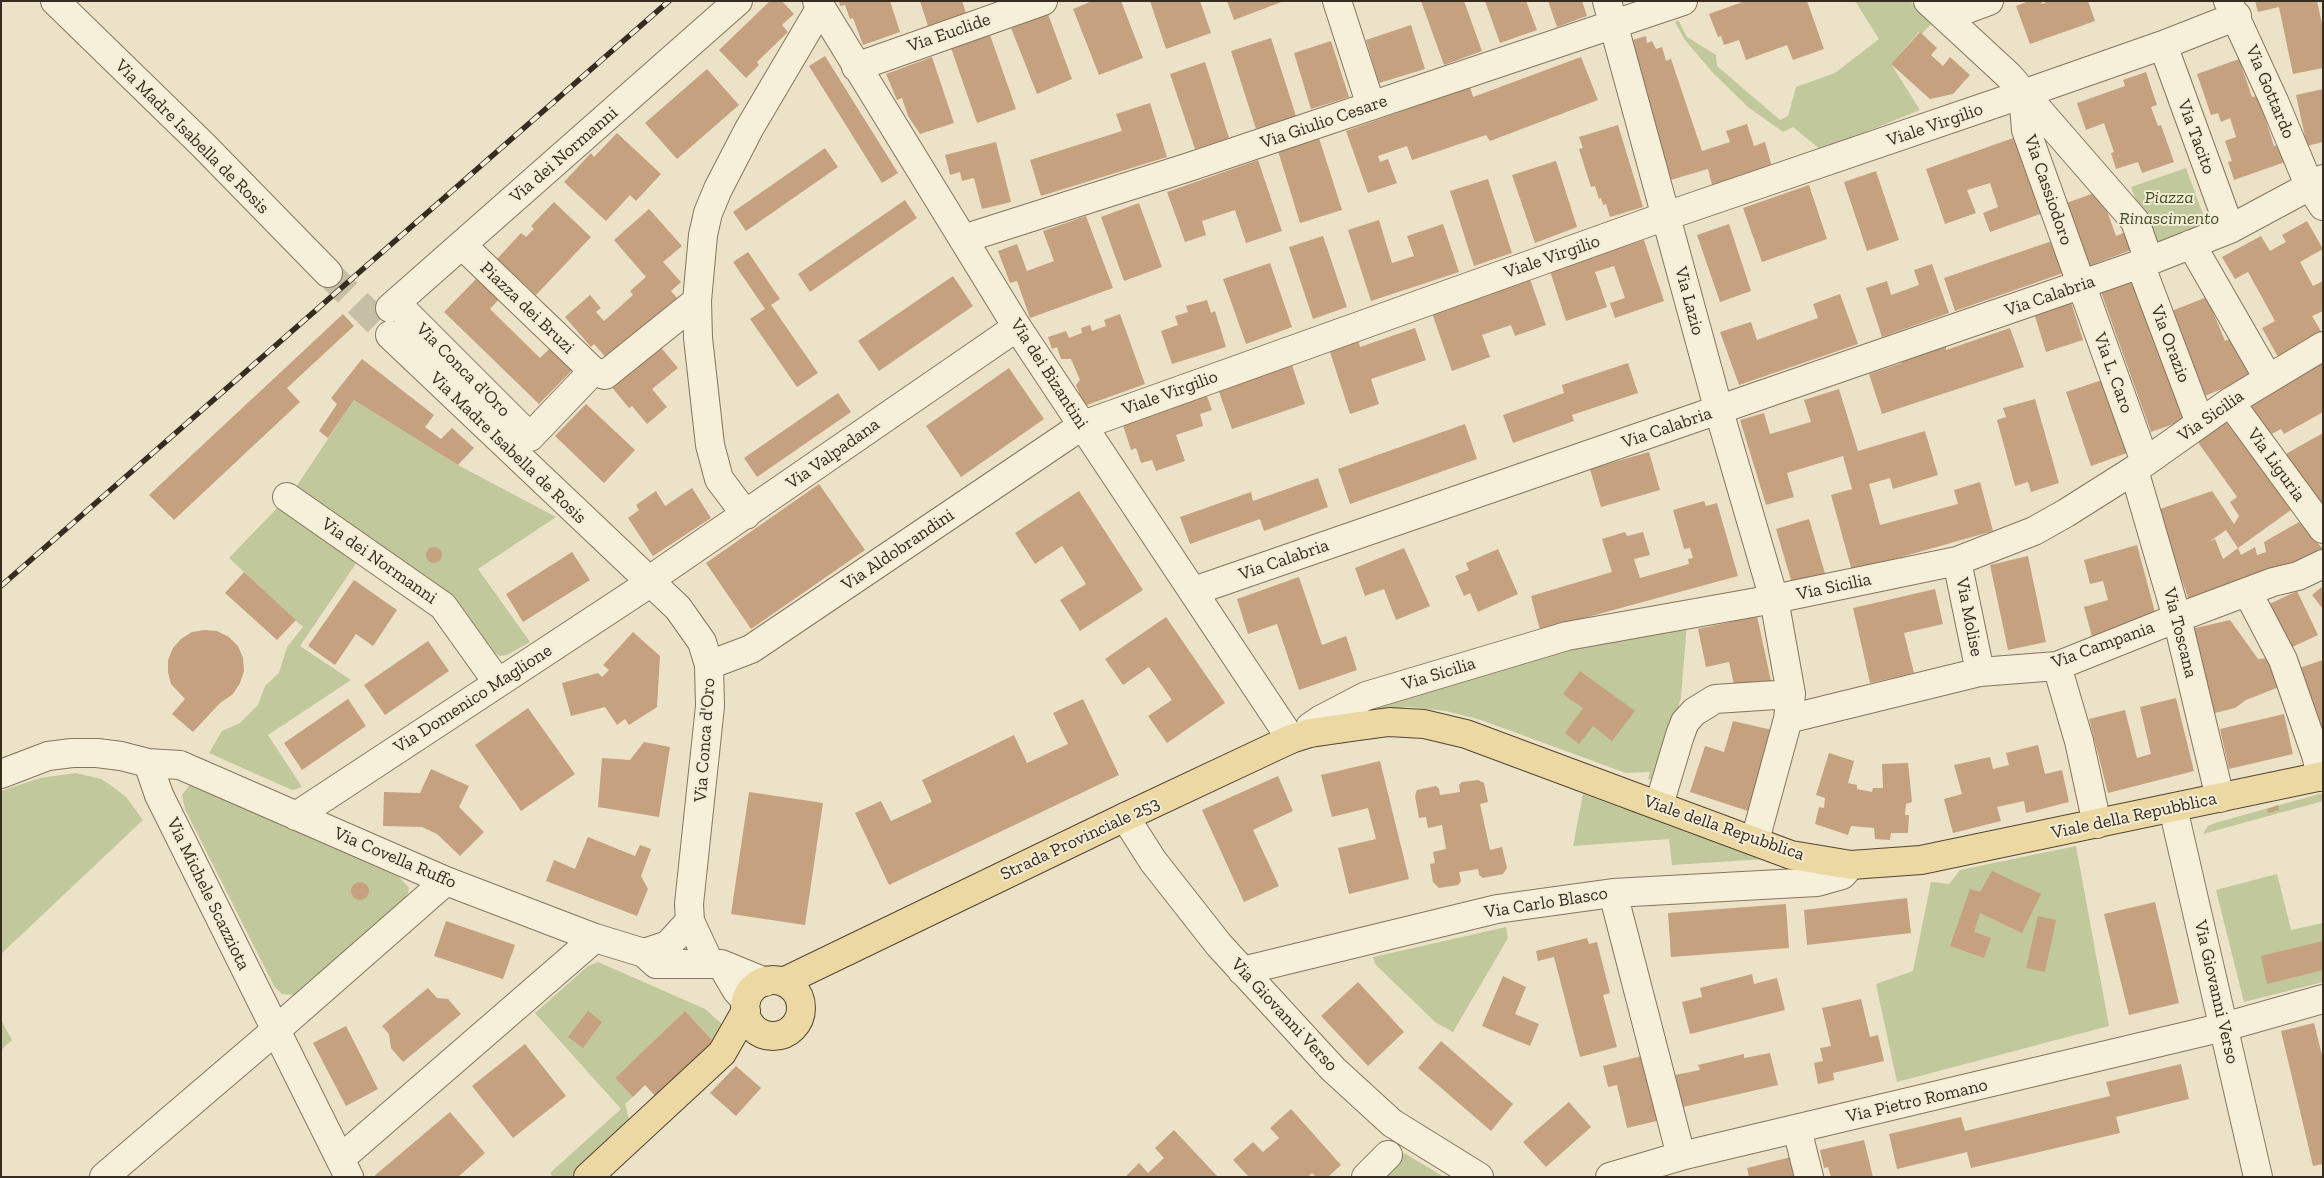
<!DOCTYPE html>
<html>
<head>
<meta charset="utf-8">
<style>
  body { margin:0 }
  #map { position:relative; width:2324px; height:1178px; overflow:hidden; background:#ebe2c7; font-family:"Zilla Slab",serif }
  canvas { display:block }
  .frame { position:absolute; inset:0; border:2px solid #372c20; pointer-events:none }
</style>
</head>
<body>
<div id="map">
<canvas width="2324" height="1178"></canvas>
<div class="frame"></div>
</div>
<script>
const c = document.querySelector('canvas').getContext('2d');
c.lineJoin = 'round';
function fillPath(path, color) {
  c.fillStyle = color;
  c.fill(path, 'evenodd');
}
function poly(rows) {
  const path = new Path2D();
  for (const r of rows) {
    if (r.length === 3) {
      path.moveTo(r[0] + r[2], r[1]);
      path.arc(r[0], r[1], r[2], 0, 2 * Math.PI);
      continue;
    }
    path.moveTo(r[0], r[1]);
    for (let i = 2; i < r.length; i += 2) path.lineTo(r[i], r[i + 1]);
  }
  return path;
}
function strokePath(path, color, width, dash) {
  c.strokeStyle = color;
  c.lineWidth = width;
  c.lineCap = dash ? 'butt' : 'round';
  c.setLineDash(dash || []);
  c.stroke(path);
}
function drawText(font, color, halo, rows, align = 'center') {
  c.font = font + ' "Zilla Slab",serif';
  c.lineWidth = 4;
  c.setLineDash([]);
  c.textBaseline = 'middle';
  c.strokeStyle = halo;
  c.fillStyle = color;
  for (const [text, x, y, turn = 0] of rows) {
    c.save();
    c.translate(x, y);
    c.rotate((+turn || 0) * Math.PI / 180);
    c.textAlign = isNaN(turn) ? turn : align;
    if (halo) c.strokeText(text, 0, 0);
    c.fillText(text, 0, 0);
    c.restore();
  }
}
fillPath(poly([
  [1855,1,1910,1,1932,23,1922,34,1919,32,1891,64,1920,110,1821,150,1793,127,1783,132,1748,107,1713,73,1685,40,1675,22,1678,20,1687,37,1716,55,1717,66,1780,120,1788,116,1796,87,1835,73,1879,39],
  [2186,168,2208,228,2153,248,2131,187],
  [354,400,458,465,556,517,478,569,530,642,507,655,500,656,495,653,455,597,296,487],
  [279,506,357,562,300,646,351,680,268,735,302,787,292,790,209,753,222,731,240,723,258,705,265,686,279,673,287,647,303,627,229,558],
  [1687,624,1681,697,1659,783,1648,779,1650,772,1626,773,1481,720,1446,711,1408,707,1360,712,1568,643],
  [76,773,101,779,113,787,126,797,143,820,1,954,1,791,40,778],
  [190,785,201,786,399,877,409,888,407,897,300,992,294,995,282,994,274,986,185,809,182,795],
  [2323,793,2323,801,2203,834,2208,826,2215,823],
  [1583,794,1766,859,1672,865,1669,839,1573,846],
  [2076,846,2109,1026,1897,1082,1876,984,1913,971,1931,882,1949,884,1960,870],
  [2277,874,2291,930,2323,923,2323,982,2244,1002,2216,890],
  [1506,927,1508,938,1453,1032,1435,1022,1375,964,1373,957],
  [598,962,705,1009,723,1025,715,1043,685,1011,615,1078,633,1097,625,1104,630,1123,575,1177,553,1177,550,1173,621,1109,535,1013,588,966],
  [1,1020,12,1040,1,1050],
  [1404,1153,1444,1177,1380,1177]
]), '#c1c89c');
fillPath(poly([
  [770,1,782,1,794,14,782,25,788,32,757,62,759,65,746,78,719,50],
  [839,1,890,1,900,32,863,45,853,18,850,19,845,5,840,6],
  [920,1,962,1,966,13,928,26],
  [1092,1,1121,1,1143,58,1099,75,1073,9],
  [1150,1,1200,1,1211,33,1166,49],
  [1227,1,1284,1,1234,20],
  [1421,1,1464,1,1482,51,1444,65],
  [1485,1,1526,1,1537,30,1500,43],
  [1548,1,1582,1,1587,16,1557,27],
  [1745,1,1807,1,1824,49,1793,60,1787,45,1746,60,1739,40,1724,45,1721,36,1718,37,1709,14],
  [2029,1,2041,1,2042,4,2049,1,2088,1,2095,21,2030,44,2016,6],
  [2255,1,2317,1,2323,28,2323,68,2293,74,2279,7,2258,12],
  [1048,14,1072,79,1037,94,1011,28],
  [1411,25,1425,69,1379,83,1366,40],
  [1920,32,1937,48,1931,55,1943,66,1950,57,1970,75,1953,94,1930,99,1891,64],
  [990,35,1016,109,977,123,951,48],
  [1646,36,1647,43,1652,41,1656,49,1662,47,1666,61,1671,59,1702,151,1730,142,1726,131,1747,124,1754,146,1765,142,1772,167,1712,185,1708,169,1667,181,1629,41],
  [1271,38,1296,116,1256,129,1231,51],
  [1331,41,1349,97,1311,109,1294,53],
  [825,56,898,173,882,183,809,66],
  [932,57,954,123,920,134,908,116,902,98,897,100,886,74],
  [1581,57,1598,100,1490,141,1486,135,1412,160,1407,146,1378,156,1380,162,1388,159,1397,183,1368,193,1346,131,1470,87,1473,97],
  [2239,59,2252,97,2258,96,2274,146,2280,145,2285,162,2234,180,2228,162,2232,161,2225,141,2236,137,2230,118,2221,122,2218,113,2211,115,2197,74],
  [1205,62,1229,138,1195,149,1170,74],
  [707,69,739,105,677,159,645,123],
  [2146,72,2157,105,2151,107,2158,126,2161,125,2174,162,2142,173,2138,162,2116,169,2111,153,2114,152,2104,123,2086,130,2077,103,2125,86,2123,80],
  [2323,89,2323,142,2307,146,2296,95],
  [1150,103,1167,157,1041,196,1030,160,1122,131,1116,114],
  [1618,125,1643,207,1610,217,1606,204,1603,205,1601,198,1599,199,1595,186,1591,187,1579,149,1583,148,1579,137],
  [617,133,661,174,636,201,630,195,606,221,564,182,591,153,594,157],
  [2016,137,2043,213,1990,232,1983,213,1998,207,1990,183,1967,190,1976,213,1945,224,1926,169],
  [1319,138,1342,210,1300,223,1278,151],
  [996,142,1011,202,982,209,974,178,962,181,960,172,950,175,945,155],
  [825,148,838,167,746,231,733,212],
  [1258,160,1282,231,1246,243,1235,210,1202,221,1206,235,1185,242,1167,192],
  [1556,161,1577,227,1535,243,1512,175],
  [1876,171,1899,240,1867,251,1844,182],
  [1488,179,1512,253,1474,266,1450,191],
  [1809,185,1827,239,1762,262,1743,208],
  [2100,191,2116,236,2128,231,2134,249,2083,268,2061,205],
  [905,200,917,218,810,292,798,274],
  [554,202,591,237,536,295,497,259,521,233,526,237,534,229,531,226],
  [1139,203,1162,267,1124,281,1101,217],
  [649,209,682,246,663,262,681,282,671,291,679,300,609,361,594,344,591,347,565,317,590,295,601,308,596,312,604,321,633,295,630,291,646,277,614,240],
  [1086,216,1113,288,1030,318,1017,281,1010,283,998,251,1017,244,1027,271,1054,261,1043,231],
  [1379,220,1392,263,1414,256,1407,236,1443,224,1459,272,1371,301,1348,230],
  [2307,221,2323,249,2300,262,2313,286,2323,281,2323,311,2312,316,2322,333,2278,357,2262,328,2275,321,2248,272,2235,279,2222,257,2261,236,2270,251,2286,242,2282,235],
  [1729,224,1751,291,1720,302,1697,235],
  [1323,236,1347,307,1313,319,1289,247],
  [1644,240,1664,301,1615,318,1610,303,1625,298,1614,266,1595,272,1607,307,1566,321,1550,271],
  [2052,241,2063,273,1955,311,1944,278],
  [748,252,780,299,771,305,818,373,797,387,750,319,765,309,733,262],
  [1270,263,1292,327,1246,344,1223,279],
  [1932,264,1949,313,1882,337,1866,288,1887,281,1891,295,1919,285,1914,270],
  [479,276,501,297,490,309,540,358,552,346,575,367,539,404,444,312],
  [953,276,973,306,879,371,858,341],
  [1530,279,1546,325,1515,336,1511,325,1482,335,1490,357,1452,371,1432,313],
  [2135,280,2185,420,2151,432,2101,292],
  [1840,294,1858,344,1739,385,1720,332,1751,322,1757,340,1818,318,1813,304],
  [2207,297,2225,341,2234,337,2250,378,2202,397,2169,312],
  [1207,300,1211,313,1215,311,1226,347,1172,364,1161,331,1178,325,1175,316,1188,312,1186,306],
  [2071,302,2083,340,2046,352,2034,313],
  [343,314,354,326,287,388,300,402,174,520,149,495],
  [1120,314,1145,384,1084,406,1076,385,1080,380,1071,359,1061,359,1057,347,1052,349,1048,337,1066,331,1069,338,1082,333,1081,328,1090,325,1092,331,1106,326,1104,320],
  [1415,328,1426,360,1371,379,1379,404,1350,414,1329,349,1358,339,1360,347],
  [2010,328,2024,367,1882,414,1869,374,1902,363,1901,360,1946,345,1946,350],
  [658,344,678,368,652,389,667,407,647,424,632,406,629,408,609,384],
  [362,359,434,415,425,427,441,439,452,428,474,448,458,465,354,400,328,438,319,431,337,404,331,398],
  [2323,362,2323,412,2284,434,2281,429,2268,436,2248,409,2252,406,2250,402],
  [1628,363,1638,393,1572,415,1574,421,1513,443,1503,415,1564,393,1562,385],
  [1292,365,1305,404,1232,429,1218,389],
  [1009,368,1044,419,961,477,926,426],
  [2102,380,2127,453,2091,466,2066,392],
  [1839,389,1858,451,1925,431,1938,475,1893,489,1890,478,1869,484,1880,525,1958,504,1954,490,1980,482,1993,531,1852,571,1831,495,1852,489,1843,456,1787,473,1794,497,1766,505,1740,420,1764,413,1770,434,1811,422,1804,400],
  [1205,391,1212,410,1200,414,1203,426,1176,435,1185,461,1156,471,1152,460,1141,463,1136,448,1131,450,1121,419],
  [838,393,851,412,757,477,744,458],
  [2035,399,2059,483,2031,492,2028,482,2015,486,1997,420,2006,417,2003,408],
  [586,404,635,450,604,483,555,436],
  [2228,419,2291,510,2238,548,2226,530,2209,542,2215,539,2223,559,2238,548,2241,555,2255,547,2257,555,2266,552,2264,542,2299,522,2323,549,2323,554,2190,603,2157,510,2212,491,2234,524,2239,516,2230,502,2237,497,2197,441],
  [1465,424,1477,459,1350,504,1338,469],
  [2323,433,2323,506,2302,476,2298,479,2284,455],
  [1649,452,1660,490,1601,507,1590,469],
  [1318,478,1328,507,1264,531,1260,519,1190,544,1180,517,1251,492,1253,501],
  [819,484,865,550,751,629,706,563],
  [692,488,711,518,653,556,628,518,639,510,636,505,656,491,665,506],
  [1079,491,1143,590,1080,631,1060,600,1086,584,1062,546,1035,564,1015,533],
  [1704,501,1706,506,1717,503,1738,576,1540,630,1531,596,1612,572,1602,539,1625,532,1627,536,1643,532,1650,555,1634,559,1640,578,1689,564,1688,559,1693,558,1690,548,1684,549,1673,510],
  [1809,519,1826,577,1793,587,1776,529],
  [2137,545,2157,620,2092,637,2084,607,2108,600,2103,581,2090,584,2084,560],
  [434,555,8],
  [1404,548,1430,606,1396,620,1384,589,1365,596,1355,568],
  [1498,549,1518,594,1478,612,1470,593,1464,596,1455,576,1469,570,1466,563],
  [572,552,590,580,523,622,506,594],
  [2028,556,2046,642,2008,650,1990,565],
  [244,572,296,620,277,640,225,593],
  [1299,577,1322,645,1346,636,1357,670,1299,690,1277,624,1248,634,1237,599],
  [354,580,397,610,373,646,356,634,335,665,308,646],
  [2323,586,2323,609,2312,595],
  [1935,589,1943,624,1904,633,1914,673,1870,683,1853,608],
  [2297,591,2318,635,2284,651,2263,607],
  [1757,616,1771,681,1735,689,1729,662,1706,667,1698,629],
  [1166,617,1225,703,1167,743,1148,716,1172,700,1149,667,1123,685,1105,659],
  [2230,620,2258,659,2268,658,2279,687,2246,700,2235,708,2207,715,2187,630],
  [205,630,217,631,229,637,238,646,243,658,244,671,240,683,233,694,220,703,193,732,172,714,185,699,171,684,168,672,168,660,173,648,181,639,192,632],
  [633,632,660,656,657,707,629,725,625,719,617,725,605,707,571,716,562,683,598,673,602,677,609,670,603,665],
  [428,641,449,671,385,715,364,685],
  [2323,660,2323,735,2293,670],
  [1580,671,1635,711,1612,741,1593,726,1579,744,1565,733,1583,708,1563,694],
  [2176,698,2194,771,2108,793,2089,719,2125,710,2137,758,2151,754,2140,707],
  [348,699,366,726,302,770,284,743],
  [1083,699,1119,775,889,885,855,813,881,801,891,821,932,802,922,780,1014,735,1027,763,1068,744,1053,713],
  [528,708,575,774,521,811,475,745],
  [2284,714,2293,754,2229,769,2220,729],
  [1733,721,1772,730,1748,811,1690,792,1705,746,1724,752],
  [644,742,670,747,659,817,598,807,602,758,630,760],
  [2038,745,2045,774,2062,770,2069,802,2026,813,2024,801,1997,807,2001,821,1953,833,1944,799,1962,794,1954,765,1990,757,1993,769,2009,765,2006,753],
  [1829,753,1854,761,1848,783,1857,785,1857,789,1872,792,1873,788,1883,788,1882,764,1908,763,1912,802,1906,804,1905,815,1909,815,1908,833,1891,833,1890,840,1875,839,1874,828,1851,826,1848,835,1815,824,1819,807,1824,808,1825,798,1816,795],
  [1380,761,1409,879,1349,894,1338,848,1376,839,1368,808,1332,817,1321,775],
  [431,769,469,786,459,807,484,832,460,856,437,834,422,827,383,826,384,792,420,793],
  [1278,776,1293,811,1253,830,1279,886,1244,902,1202,810],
  [1478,780,1484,783,1488,802,1480,804,1490,850,1502,847,1507,868,1503,874,1483,878,1479,875,1478,869,1459,872,1461,881,1458,885,1439,888,1433,882,1430,864,1435,863,1433,852,1446,849,1442,825,1428,828,1426,817,1419,818,1415,796,1417,790,1436,786,1439,789,1440,795,1460,792,1459,785,1462,782],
  [749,792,823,803,805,925,731,914],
  [2278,805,2279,810,2268,813,2267,809],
  [588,837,635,856,640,845,651,849,641,876,648,889,637,916,546,881,554,860,575,869],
  [1992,871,2041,894,2022,933,1980,913,1974,932,1991,938,1984,958,1950,946,1970,889,1980,892],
  [360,891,9],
  [1907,898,1911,933,1807,945,1804,910],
  [2155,902,2179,1003,2129,1015,2104,914],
  [1786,904,1789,948,1671,957,1668,913],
  [2038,916,2056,920,2045,972,2026,968],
  [446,921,515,945,503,979,434,956],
  [1587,938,1589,944,1597,942,1610,993,1603,995,1617,1047,1580,1057,1554,957,1538,961,1536,951],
  [2323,941,2323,970,2267,984,2261,956],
  [1752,974,1754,984,1777,978,1785,1010,1690,1034,1682,1002,1702,997,1700,988],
  [1503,976,1526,987,1515,1014,1539,1024,1530,1046,1482,1026],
  [1358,982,1404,1032,1368,1066,1321,1016],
  [428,988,437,998,448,999,461,1014,403,1062,391,1048,389,1034,382,1026],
  [1861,999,1870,1037,1878,1035,1884,1061,1833,1073,1834,1080,1818,1084,1814,1063,1823,1061,1820,1048,1831,1046,1822,1008],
  [588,1011,602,1022,583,1048,568,1037],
  [685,1011,715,1043,658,1099,645,1085,633,1097,615,1078],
  [2314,1023,2323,1059,2323,1164,2313,1166,2281,1031],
  [346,1026,378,1089,346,1106,313,1043],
  [1441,1041,1513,1104,1491,1131,1418,1068],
  [525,1044,566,1096,513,1138,472,1086],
  [1770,1053,1778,1085,1683,1107,1675,1075,1700,1070,1698,1065,1744,1054,1744,1058],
  [1649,1054,1665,1119,1627,1128,1617,1085,1608,1087,1603,1066],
  [2181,1064,2189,1099,2116,1117,2120,1133,1971,1168,1967,1152,1897,1169,1889,1134,1961,1117,1965,1131,2110,1096,2106,1082],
  [736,1066,761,1088,736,1116,710,1093],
  [1569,1102,1591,1127,1546,1167,1523,1142],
  [1291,1109,1341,1165,1328,1177,1316,1177,1312,1173,1308,1177,1249,1177,1233,1160,1253,1142,1263,1152,1279,1138,1270,1128],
  [450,1112,485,1153,458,1177,373,1177],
  [1174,1130,1218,1177,1125,1177,1139,1163,1148,1173,1164,1158,1155,1148],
  [1864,1140,1873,1177,1831,1177,1828,1167,1824,1168,1820,1150],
  [1791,1157,1796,1177,1749,1177,1747,1168]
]), '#c6a180');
strokePath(poly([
  [328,273,390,335]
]), '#c7bea6', 28, [28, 14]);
const minor = poly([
  [55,1,203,145,328,273],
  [817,1,1017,327,1291,739],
  [1337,1,1371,106],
  [1607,1,1719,411,1774,599,1791,694,1788,719,1755,840],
  [1928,1,2009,76,2135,221,2149,261],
  [2228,1,2274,101,2309,185,2323,206],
  [1946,17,1989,1],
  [2163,45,2230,229],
  [856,67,1043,1],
  [2023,94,2026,130,2145,462],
  [963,239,1189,167,1683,1],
  [2191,244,2268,378],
  [462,245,593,371],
  [2140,264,2200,423],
  [396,303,530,437,593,371,605,375,697,301],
  [390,308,738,1],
  [390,335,678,608,702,642,709,665,710,706,689,904,690,921,710,964,721,964,765,982],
  [2230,402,2323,529],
  [2134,470,2177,618,2220,798],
  [287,497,443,606,498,683],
  [746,515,719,479,710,445,698,338,697,301,703,235,708,213,718,189,749,129,821,7],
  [1957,561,1980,672],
  [1194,591,2149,261,2230,229,2323,179],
  [2248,593,2283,660,2316,755,2321,777],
  [709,665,751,649,1083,425,1666,216,2023,94,2163,45,2237,16],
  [2057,666,2079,741,2097,824],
  [1788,719,1980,672,2057,666,2177,618,2273,582,2298,576,2323,564],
  [1310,733,1310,727,1320,720,1366,696,1567,636,1774,599,1957,561,2034,531,2066,513,2134,470,2230,402,2323,346],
  [148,763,159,795,349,1177],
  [1,774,48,756,72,753,97,753,121,756,148,763,180,765,446,881,595,938,644,953,656,964,710,964],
  [1659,805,1680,735,1685,722,1694,712,1715,699,1791,694],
  [2173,808,2258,1177],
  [296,816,650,583,661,572,1017,327],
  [1125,817,1153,861,1219,945,1333,1069,1392,1123,1479,1177],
  [1613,893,1681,1156],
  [644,953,668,945,690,921],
  [721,964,737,991,746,1001],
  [1242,971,1497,909,1613,893,1817,882,1842,875,1851,865],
  [1797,1129,1809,1177],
  [340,1159,595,938],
  [104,1177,276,1030,446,881],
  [1366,1177,1388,1155],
  [1610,1177,1681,1156,2224,1027,2323,999]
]);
const major = poly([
  [773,1008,28],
  [783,982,1125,817,1291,739,1310,733,1352,727,1389,722,1424,724,1466,734,1791,855,1851,865,1921,860,2323,776],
  [588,1177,722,1053,746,1011]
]);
strokePath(minor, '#85755e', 30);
strokePath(major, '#544332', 30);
strokePath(minor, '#f6efda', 28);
strokePath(major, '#ebd8a3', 28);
const rail = poly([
  [1,586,669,1]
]);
strokePath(rail, '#372c20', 5.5);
strokePath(rail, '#f3ecd6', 4, [11]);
drawText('18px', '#372c20', '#f3ecd6', [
  ["Via Euclide",949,33,-19],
  ["Via Gottardo",2270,92,67],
  ["Via Giulio Cesare",1324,122,-19],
  ["Viale Virgilio",1935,125,-19],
  ["Via Madre Isabella de Rosis",192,137,45],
  ["Via Tacito",2196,137,70],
  ["Via dei Normanni",564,155,-41],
  ["Via Cassiodoro",2048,190,71],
  ["Viale Virgilio",1552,257,-19],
  ["Via Calabria",2050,296,-19],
  ["Via Lazio",1689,301,75],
  ["Piazza dei Bruzi",527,308,44],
  ["Via Orazio",2170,344,69],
  ["Via Conca d'Oro",463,370,45],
  ["Via L. Caro",2113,373,70],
  ["Via dei Bizantini",1049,374,57],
  ["Viale Virgilio",1170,393,-20],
  ["Via Sicilia",2211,416,-35],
  ["Via Calabria",1667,428,-19],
  ["Via Madre Isabella de Rosis",508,448,44],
  ["Via Valpadana",833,454,-35],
  ["Via Liguria",2276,465,54],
  ["Via Aldobrandini",898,550,-34],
  ["Via Calabria",1284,560,-19],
  ["Via dei Normanni",379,561,35],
  ["Via Sicilia",1834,587,-12],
  ["Via Molise",1969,617,79],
  ["Via Toscana",2180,633,76],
  ["Via Campania",2103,645,-20],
  ["Via Sicilia",1439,674,-17],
  ["Via Domenico Maglione",473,699,-33],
  ["Via Conca d'Oro",705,740,-86],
  ["Viale della Repubblica",2134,816,-12],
  ["Viale della Repubblica",1724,828,19],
  ["Strada Provinciale 253",1080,839,-25],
  ["Via Covella Ruffo",395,858,23],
  ["Via Michele Scazziota",208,894,64],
  ["Via Carlo Blasco",1546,903,-9],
  ["Via Giovanni Verso",2216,992,77],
  ["Via Giovanni Verso",1284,1015,47],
  ["Via Pietro Romano",1917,1101,-13]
]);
drawText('italic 18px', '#455229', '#f3ecd6', [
  ["Piazza",2169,198],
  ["Rinascimento",2169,219]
]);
</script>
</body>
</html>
